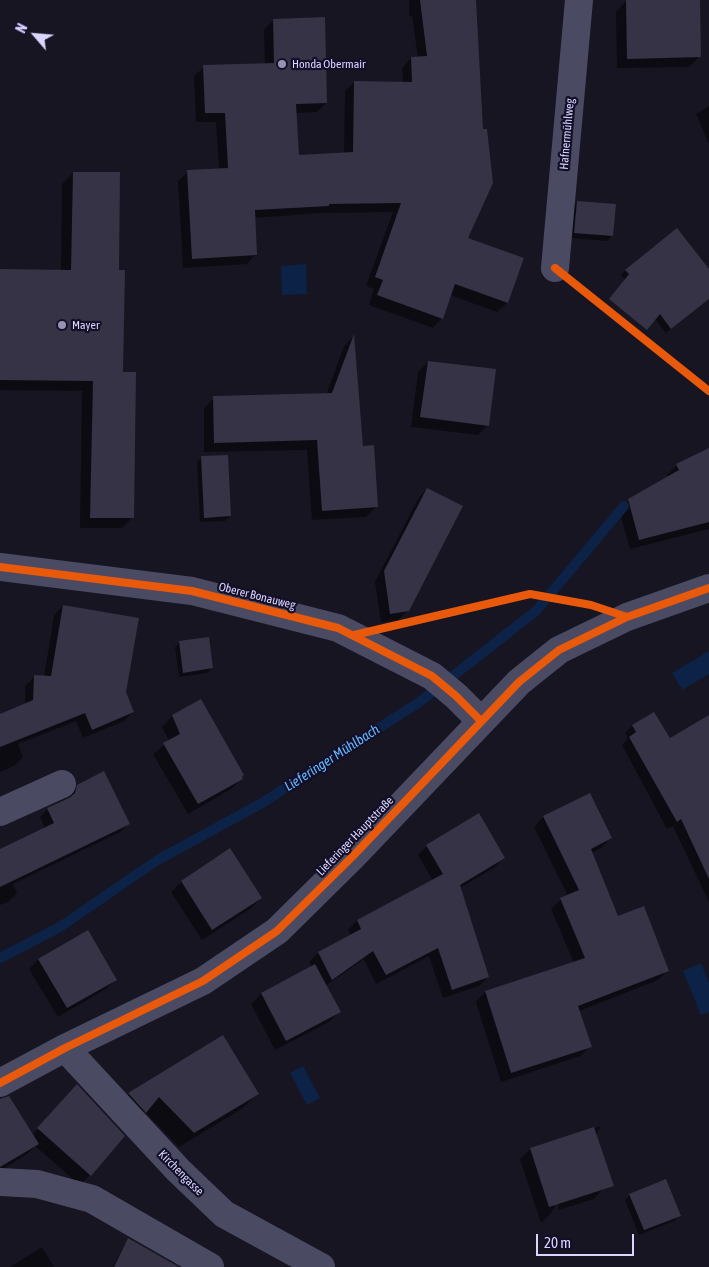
<!DOCTYPE html>
<html>
<head>
<meta charset="utf-8">
<style>
  body { margin:0 }
  #map { position:relative; width:709px; height:1267px; overflow:hidden; background:#171522; font-family:"Asap Condensed",sans-serif }
  canvas { display:block }
  .north { position:absolute; left:10px; top:10px; width:50px; height:50px; -webkit-text-stroke:4px #130f28; paint-order:stroke; rotate:297deg; font-size:14px; font-weight:700; line-height:20px; text-align:center; color:#dad6ff }
  .north::after { content:''; display:block; margin:auto; width:18px; height:22px; background:#dad6ff; clip-path:polygon(50% 0,100% 100%,50% 72%,0 100%) }
  .scale { position:absolute; left:536px; top:1234px; width:98px; height:22px; box-sizing:border-box; border:2px solid #dad6ff; border-top:0; padding-left:6px; font-size:15px; line-height:18px; white-space:nowrap; color:#dad6ff; -webkit-text-stroke:4px #130f28; paint-order:stroke }
</style>
</head>
<body>
<div id="map">
<canvas width="709" height="1267"></canvas>
<div class="north">N</div>
<div class="scale">20 m</div>
</div>
<script>
const c = document.querySelector('canvas').getContext('2d');
c.lineJoin = 'round';
function fillPath(path, color) {
  c.fillStyle = color;
  c.fill(path, 'evenodd');
}
function poly(rows) {
  const path = new Path2D();
  for (const r of rows) {
    path.moveTo(r[0], r[1]);
    for (let i = 2; i < r.length; i += 2) path.lineTo(r[i], r[i + 1]);
  }
  return path;
}
function strokePath(path, color, width, dash) {
  c.strokeStyle = color;
  c.lineWidth = width;
  c.lineCap = dash ? 'butt' : 'round';
  c.setLineDash(dash || []);
  c.stroke(path);
}
function drawText(font, color, halo, rows, align = 'center') {
  c.font = font + ' "Asap Condensed",sans-serif';
  c.lineWidth = 4.5;
  c.setLineDash([]);
  c.textBaseline = 'middle';
  c.strokeStyle = halo;
  c.fillStyle = color;
  for (const [text, x, y, turn = 0] of rows) {
    c.save();
    c.translate(x, y);
    c.rotate((+turn || 0) * Math.PI / 180);
    c.textAlign = isNaN(turn) ? turn : align;
    if (halo) c.strokeText(text, 0, 0);
    c.fillText(text, 0, 0);
    c.restore();
  }
}
fillPath(poly([
  [306,264,307,294,282,295,281,266],
  [709,651,709,674,682,690,672,673],
  [701,963,709,983,709,1012,701,1015,683,971],
  [303,1066,320,1098,307,1105,290,1073]
]), '#0c2247');
fillPath(poly([
  [409,0,474,0,466,239,523,259,507,303,497,312,450,295,442,318,433,328,369,305,374,289,366,286,393,212,321,213,254,218,256,254,247,264,183,268,178,181,188,172,219,170,216,122,196,122,194,76,204,67,265,64,264,30,273,20,326,103,317,112,295,113,297,156,344,153,345,91,354,82,403,83,402,68,411,58,418,58,412,16,409,16],
  [699,0,699,57,689,67,617,68,616,12,626,1],
  [709,106,709,144,696,114],
  [73,173,117,271,132,518,122,528,80,528,82,391,0,390,0,270,61,271,62,184],
  [577,202,612,236,607,241,569,238,572,207],
  [626,270,709,271,709,299,666,333,621,275],
  [353,337,362,447,377,506,366,517,312,520,307,450,204,452,204,408,214,398,326,395,344,346],
  [428,362,488,425,478,435,411,427,418,372],
  [202,457,230,516,225,521,200,522,197,462],
  [709,457,709,529,630,549,619,510,629,500,668,477,667,475,677,465],
  [427,489,408,610,398,620,381,622,375,582,418,499],
  [63,606,125,692,133,712,124,721,83,738,76,721,18,744,23,757,14,766,0,772,0,715,25,705,25,686,34,677,44,677,54,615],
  [180,642,212,668,207,673,179,677,175,647],
  [200,700,242,779,231,789,188,814,153,754,169,741,162,727,172,716],
  [709,716,709,902,673,826,667,829,622,745,628,739,625,733,632,726,669,740],
  [78,786,128,824,120,832,13,884,17,893,8,902,0,905,0,850,45,828,40,817,48,809,68,800,70,794],
  [589,794,611,838,601,848,591,853,617,918,667,971,658,980,579,1011,590,1047,580,1056,501,1082,476,1002,485,992,574,963,551,909,561,899,568,896,534,827,543,817],
  [427,846,504,858,495,867,460,888,488,977,479,986,443,998,429,956,376,984,364,959,325,986,339,1012,329,1022,275,1050,251,1004,261,994,312,967,309,962,318,953,351,935,348,930,357,921,433,881,418,855],
  [230,850,261,898,250,909,202,940,171,892,181,882],
  [87,932,115,980,106,989,58,1017,29,969,38,960],
  [223,1036,258,1093,243,1108,179,1147,145,1112,131,1126,114,1108,128,1094],
  [67,1096,90,1175,80,1185,35,1146,27,1154,0,1171,0,1105,32,1135],
  [601,1126,596,1135,604,1188,594,1199,558,1210,559,1199,550,1214,541,1223,520,1159,530,1149],
  [630,1195,679,1216,674,1221,639,1235,625,1200],
  [129,1240,135,1267,113,1267,124,1245],
  [42,1247,54,1267,10,1267]
]), '#0007');
strokePath(poly([
  [0,958,60,927,156,861,262,803,421,701,536,611,624,506]
]), '#0c2247', 10);
fillPath(poly([
  [420,0,476,0,483,129,487,129,493,183,468,238,524,258,508,303,455,284,443,319,377,295,383,280,375,277,401,203,329,204,329,206,255,210,257,255,192,259,187,170,228,168,225,113,205,113,203,65,274,63,273,19,325,17,327,103,296,104,299,155,353,152,354,81,412,82,411,57,427,56],
  [626,0,700,0,701,57,627,59],
  [73,172,120,172,119,270,125,270,123,372,136,372,134,518,90,518,93,381,0,380,0,269,71,270],
  [577,201,616,204,613,236,574,233],
  [677,228,709,269,709,299,671,329,660,314,647,330,609,299,629,274,625,270],
  [354,334,363,446,374,445,378,507,322,511,317,440,214,443,213,396,332,393],
  [428,361,496,369,489,426,420,417],
  [709,448,709,522,639,540,628,499,679,470,676,464],
  [228,455,231,516,204,518,201,456],
  [427,488,463,506,409,611,390,614,384,571],
  [63,605,139,618,126,692,134,712,92,730,85,713,0,747,0,714,33,700,34,675,51,676],
  [209,637,213,668,183,673,179,641],
  [201,699,244,775,242,776,243,779,198,804,163,743,180,734,172,715],
  [654,712,670,738,709,715,709,879,681,819,677,822,629,737,636,732,632,725],
  [104,771,130,824,0,887,0,849,54,823,47,808,69,798,75,793,77,785],
  [590,793,612,838,591,849,618,916,644,906,669,971,578,1006,592,1047,511,1073,485,991,585,958,560,898,579,890,543,816],
  [479,813,505,858,460,885,489,977,452,990,438,948,386,975,373,951,332,980,318,952,361,929,357,920,443,874,426,845],
  [230,848,262,898,212,930,181,881],
  [88,930,117,980,67,1008,38,959],
  [315,964,341,1012,286,1041,261,993],
  [223,1035,259,1094,194,1133,159,1097,146,1113,128,1093],
  [77,1084,125,1136,91,1176,37,1128],
  [9,1096,39,1144,0,1167,0,1099],
  [594,1127,614,1186,549,1207,530,1148],
  [666,1179,681,1216,644,1230,629,1194],
  [128,1238,179,1267,114,1267]
]), '#353345');
strokePath(poly([
  [555,268,579,0],
  [0,567,192,591,338,628,432,676,456,696,480,720],
  [0,812,62,784],
  [65,1048,178,1170,224,1214,321,1267],
  [0,1083,65,1048,203,981,277,931,352,857,519,682,559,650,627,617,709,588],
  [0,1182,37,1184,92,1199,210,1267]
]), '#4a4a63', 28);
strokePath(poly([
  [555,268,709,391],
  [0,567,192,591,338,628,432,676,456,696,480,720],
  [354,635,530,594,591,605,627,617],
  [0,1083,65,1048,203,981,277,931,352,857,519,682,559,650,627,617,709,588]
]), '#e8590c', 8);
for (const [x, y, r, color] of [
  [282,64,5,"#9692b2"],
  [62,325,5,"#9692b2"]
]) {
  const dot = new Path2D();
  dot.arc(x, y, r, 0, 2 * Math.PI);
  c.fillStyle = color;
  c.fill(dot);
  strokePath(dot, '#130f28', 2);
}
drawText('12px', '#dad6ff', '#130f28', [
  ["Honda Obermair",292,64],
  ["Mayer",72,325]
], 'left');
drawText('12px', '#dad6ff', '#130f28', [
  ["Hafnermühlweg",567,134,-85],
  ["Oberer Bonauweg",257,596,14],
  ["Lieferinger Hauptstraße",355,836,-46],
  ["Kirchengasse",181,1173,45]
]);
drawText('italic 14px', '#64b9ff', '#130f28', [
  ["Lieferinger Mühlbach",332,758,-33]
]);
</script>
</body>
</html>
